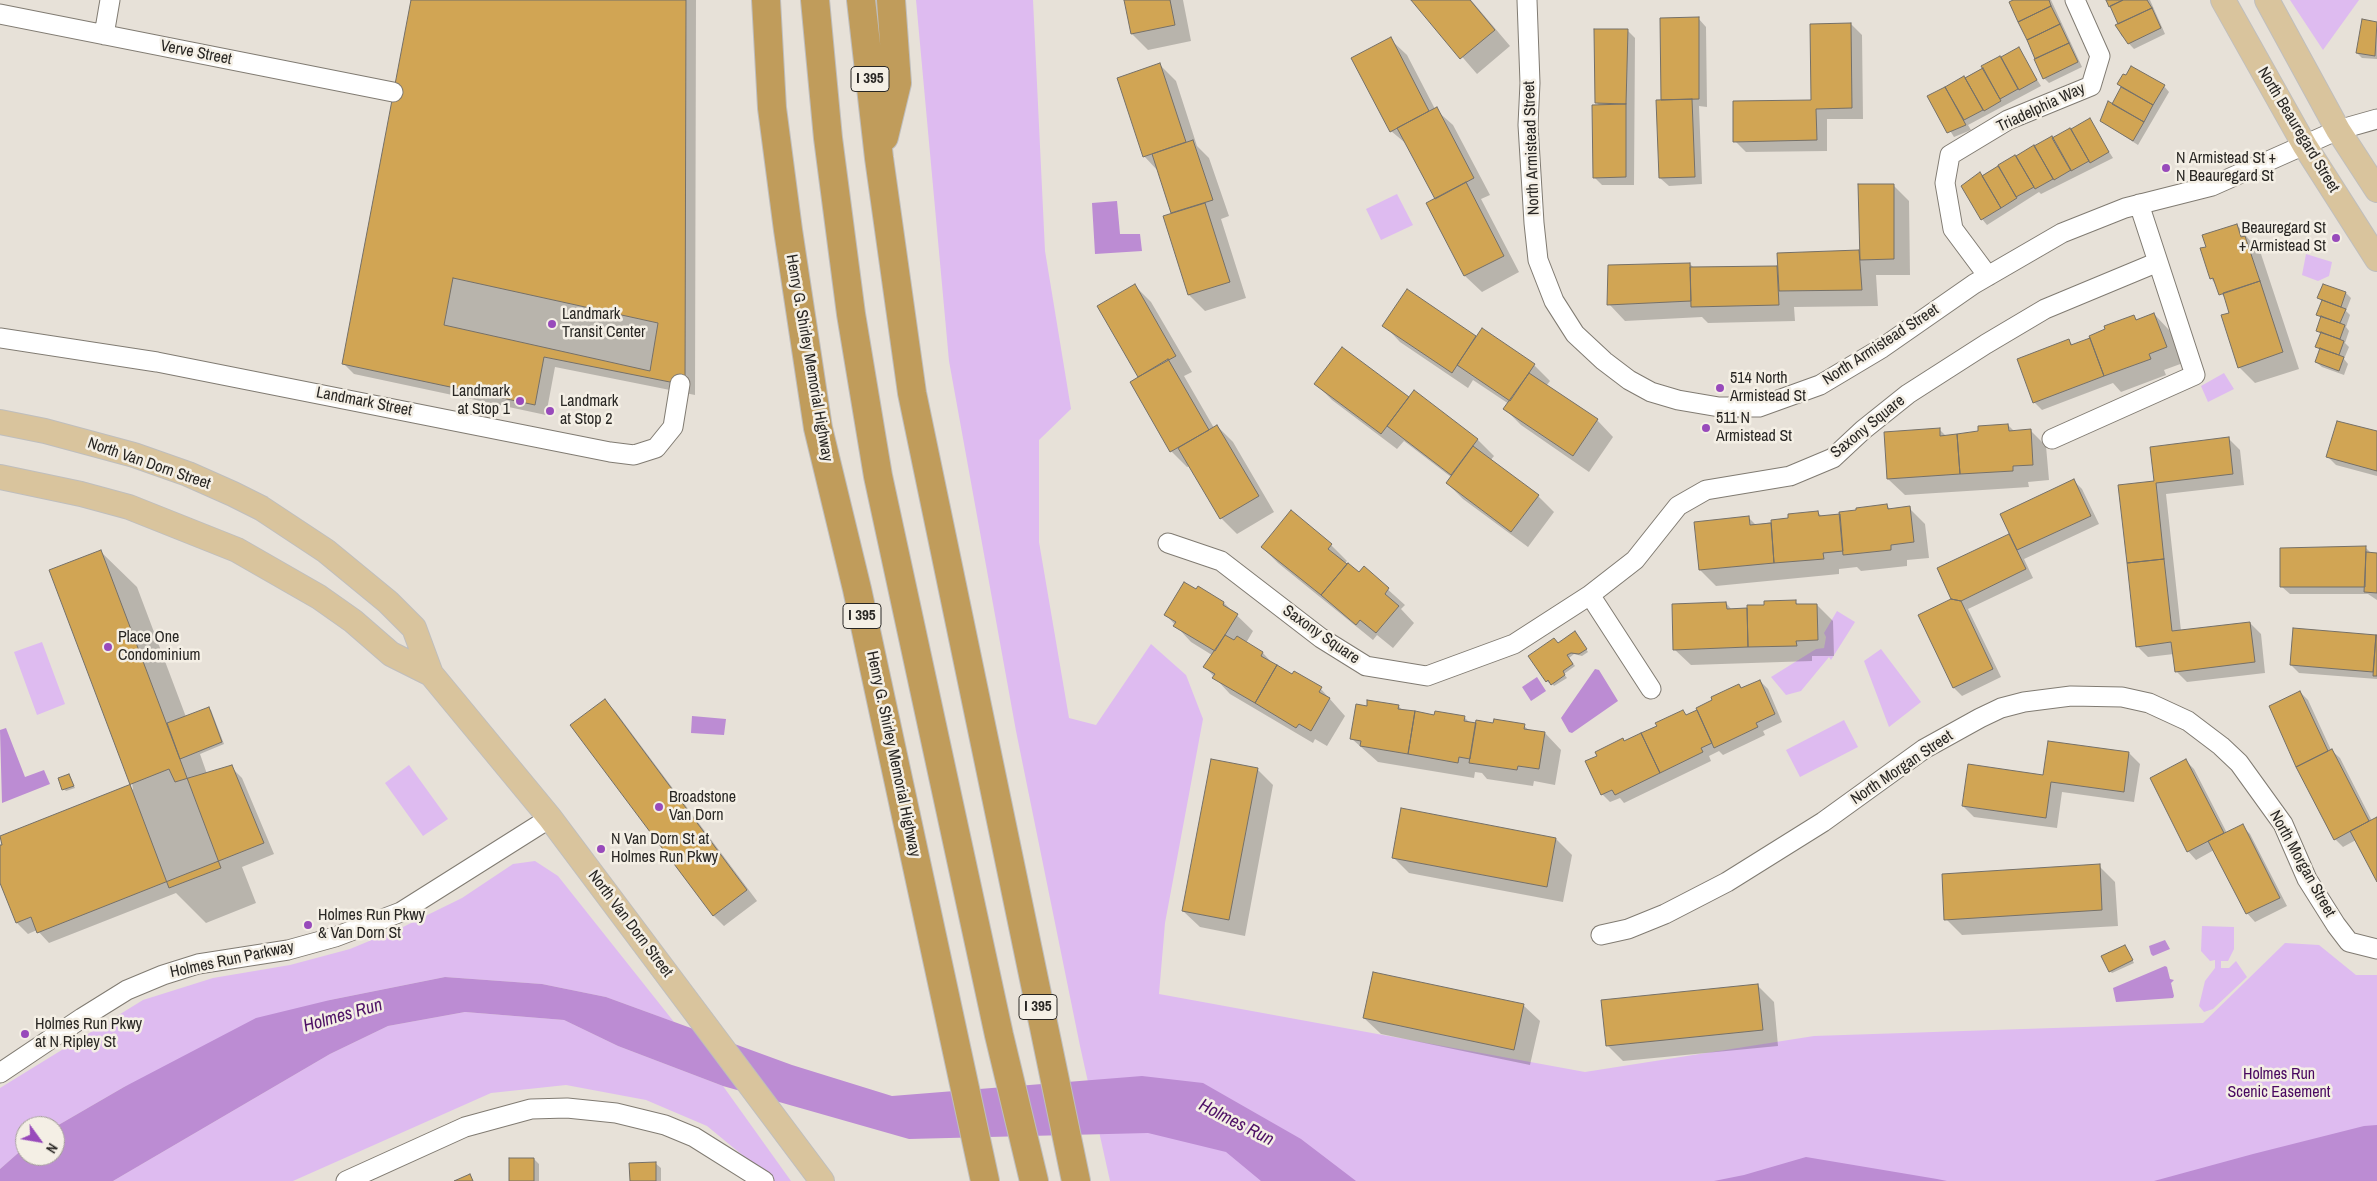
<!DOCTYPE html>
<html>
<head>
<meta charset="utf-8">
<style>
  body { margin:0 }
  #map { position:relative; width:2377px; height:1181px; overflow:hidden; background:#e7e1d8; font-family:"Archivo Narrow",sans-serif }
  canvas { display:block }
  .north { position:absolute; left:15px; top:1116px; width:50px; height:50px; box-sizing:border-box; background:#f4efe5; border:1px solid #a39f98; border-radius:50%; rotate:122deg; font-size:14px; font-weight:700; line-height:20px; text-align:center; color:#292724 }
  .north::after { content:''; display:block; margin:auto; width:18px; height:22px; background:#984abb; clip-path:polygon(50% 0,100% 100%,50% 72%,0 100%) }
</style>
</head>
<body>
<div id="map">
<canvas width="2377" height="1181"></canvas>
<div class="north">N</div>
</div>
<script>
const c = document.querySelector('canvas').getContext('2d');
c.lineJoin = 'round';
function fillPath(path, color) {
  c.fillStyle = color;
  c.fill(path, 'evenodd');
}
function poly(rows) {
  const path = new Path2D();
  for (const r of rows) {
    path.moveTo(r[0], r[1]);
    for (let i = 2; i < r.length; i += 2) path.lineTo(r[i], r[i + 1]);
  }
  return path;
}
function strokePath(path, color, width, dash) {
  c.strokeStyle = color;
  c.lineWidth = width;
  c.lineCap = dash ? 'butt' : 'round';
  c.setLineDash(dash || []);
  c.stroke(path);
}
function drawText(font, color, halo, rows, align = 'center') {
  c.font = font + ' "Archivo Narrow",sans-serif';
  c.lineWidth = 5;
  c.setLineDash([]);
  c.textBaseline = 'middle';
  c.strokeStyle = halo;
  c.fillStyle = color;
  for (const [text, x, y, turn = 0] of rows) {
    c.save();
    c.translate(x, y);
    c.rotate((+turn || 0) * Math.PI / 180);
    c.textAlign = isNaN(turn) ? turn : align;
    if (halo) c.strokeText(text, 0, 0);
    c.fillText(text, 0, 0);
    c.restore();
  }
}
fillPath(poly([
  [916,0,1033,0,1045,251,1071,409,1039,440,1039,542,1069,718,1096,725,1151,644,1186,675,1203,719,1165,923,1159,994,1585,1072,1814,1036,2203,1023,2285,943,2319,945,2356,975,2377,975,2377,1181,1110,1181,1080,1046,1016,731,949,361],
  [2290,0,2359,0,2323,50],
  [1397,194,1413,225,1381,240,1366,209],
  [2306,254,2332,262,2329,276,2318,281,2302,275],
  [2224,373,2234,389,2208,402,2201,386],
  [1837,611,1855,622,1831,660,1829,657,1801,691,1786,695,1771,677,1816,649,1824,648,1826,637,1824,633],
  [42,642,65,704,37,715,14,652],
  [1881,649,1921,702,1889,727,1864,661],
  [1844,720,1858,747,1800,777,1786,750],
  [409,765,448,819,423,836,385,783],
  [535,861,558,876,674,1022,606,997,542,984,445,977,330,1000,124,1087,55,1127,25,1126,25,1147,0,1169,0,1088,143,1000,213,978,290,965,350,949,403,927,462,898,513,864],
  [2202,926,2234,927,2234,949,2228,961,2221,961,2221,968,2229,968,2236,961,2247,977,2213,1009,2204,1012,2199,1006,2205,981,2215,968,2215,960,2210,961,2201,951],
  [465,1012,564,1020,618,1046,723,1086,791,1181,774,1181,707,1126,646,1100,566,1085,491,1093,293,1181,113,1181,330,1054,388,1026]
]), '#debbf0');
fillPath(poly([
  [1117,201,1120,234,1140,234,1142,251,1095,254,1092,203],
  [1595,669,1599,670,1618,701,1572,733,1569,732,1561,718],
  [1537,677,1546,691,1531,701,1522,687],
  [692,716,726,719,724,735,691,733],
  [6,728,25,777,44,770,50,784,2,803,0,730],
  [2165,940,2170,949,2153,956,2151,954,2149,946],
  [2165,966,2167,967,2170,979,2174,980,2171,983,2174,996,2173,998,2116,1002,2113,988],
  [445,977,542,984,606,997,792,1065,892,1096,1142,1076,1203,1083,1301,1139,1356,1181,1261,1181,1226,1152,1148,1133,909,1139,723,1086,618,1046,564,1020,465,1012,388,1026,330,1054,113,1181,0,1181,0,1169,25,1147,25,1156,55,1156,55,1127,124,1087,256,1018,330,1000],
  [2377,1125,2377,1181,2154,1181,2253,1154,2364,1126],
  [1806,1157,1937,1179,1947,1181,1714,1181,1744,1175]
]), '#bc8cd3');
fillPath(poly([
  [412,0,696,0,695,395,555,367,546,415,354,374,343,363],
  [1125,0,1183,0,1191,41,1148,50,1132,34],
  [1413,0,1471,0,1510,46,1477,74],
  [2015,0,2051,0,2082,67,2049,83,2044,78],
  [2107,0,2150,0,2165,34,2134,49,2121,35,2117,26,2120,25],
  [1698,18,1706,27,1707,107,1699,106,1702,184,1669,186,1660,178],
  [2363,20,2377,22,2377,59,2362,58,2357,53],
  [1851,24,1862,35,1863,119,1827,119,1827,151,1746,152,1735,141,1812,101],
  [1627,30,1635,38,1634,185,1602,185,1594,177,1600,106,1596,102],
  [1390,39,1407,55,1435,109,1453,125,1490,195,1481,199,1519,272,1482,292,1465,276,1428,204,1437,199,1409,146,1391,131],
  [2018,49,2041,86,1968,125,1971,130,1954,137,1929,97],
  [1160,65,1176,81,1197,146,1209,158,1229,216,1221,219,1246,298,1205,311,1189,295,1173,214,1158,171,1144,156],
  [2118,84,2164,86,2169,92,2138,145,2101,121,2122,88],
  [2089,120,2113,158,2041,194,2039,192,1987,225,1982,219,1963,186,2016,156],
  [1893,185,1909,201,1910,275,1876,275,1878,306,1794,307,1795,321,1708,323,1702,317,1625,321,1609,304,1690,264,1694,268,1778,267,1778,254,1861,251],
  [2237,225,2261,254,2299,369,2255,383,2239,367,2230,313,2226,300,2211,278,2207,248],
  [1135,286,1151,302,1192,372,1184,376,1214,428,1217,426,1233,442,1274,512,1237,534,1221,518,1190,466,1187,467,1171,451,1139,378,1099,307],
  [1407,291,1476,338,1534,365,1550,381,1546,386,1597,420,1613,437,1589,472,1521,425,1505,409,1509,404,1473,380,1468,388,1400,342,1384,325],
  [2346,293,2351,298,2346,311,2350,315,2346,327,2349,331,2345,343,2349,347,2344,359,2348,364,2344,375,2322,367,2316,362,2321,350,2317,346,2321,334,2318,330,2322,318,2318,314,2323,302,2319,298],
  [2154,314,2170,331,2183,363,2164,370,2166,375,2121,392,2113,383,2042,410,2034,402,2068,340,2074,346,2094,344,2133,316,2138,321],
  [1316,384,1409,399,1414,392,1478,440,1494,456,1490,461,1538,496,1554,512,1528,547,1463,499,1447,483,1451,477,1404,441,1397,449,1332,400],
  [2008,425,2014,431,2030,430,2046,446,2049,480,2028,482,2029,487,1905,495,1888,479,1939,429,1946,436,1980,432],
  [2377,433,2377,476,2336,465,2328,457],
  [2229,439,2240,450,2244,485,2166,494,2181,631,2250,623,2261,634,2265,673,2187,682,2176,671,2174,654,2148,657,2137,646,2155,482],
  [2074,481,2082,489,2099,524,2024,559,2033,578,1968,609,2001,677,1962,696,1954,688,1919,616,1953,600,1938,569,2011,534],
  [1887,506,1891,510,1909,508,1925,524,1929,558,1907,560,1907,566,1861,571,1857,567,1839,569,1839,574,1716,586,1700,570,1749,518,1756,525,1818,513,1823,517],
  [1331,545,1347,561,1344,564,1359,574,1364,568,1405,605,1401,609,1414,623,1393,648,1377,635,1373,640,1278,563,1262,547],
  [2365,547,2372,554,2377,554,2377,600,2368,594,2290,594,2281,586],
  [101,552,137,587,186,717,208,708,211,710,224,744,200,754,207,774,231,767,242,778,274,854,242,867,256,903,206,923,176,893,49,943,37,930,28,934,17,923,0,880,0,847,4,845,0,838,129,786,133,790],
  [1795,601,1799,606,1817,605,1833,621,1834,656,1812,656,1812,661,1691,665,1674,649,1726,603,1732,610],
  [1224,603,1253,631,1246,643,1263,653,1273,664,1321,689,1345,716,1327,746,1315,739,1313,743,1230,694,1205,667,1212,655,1191,642,1166,615],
  [2294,629,2377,636,2377,679,2299,673,2291,665],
  [1577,635,1588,652,1582,656,1574,654,1569,658,1575,666,1564,674,1567,678,1554,686,1551,682,1549,683,1546,681],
  [1760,681,1768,689,1782,722,1763,731,1765,735,1723,755,1719,751,1709,756,1711,761,1624,803,1620,798,1610,802,1602,794,1599,756,1623,740,1625,742,1683,712,1687,716,1739,686,1742,689],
  [2300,692,2308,700,2331,750,2340,758,2372,821,2377,818,2377,879,2356,840,2343,847,2335,839],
  [604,701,615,711,757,901,724,926,713,915],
  [1398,706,1404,711,1435,716,1464,717,1470,723,1524,726,1530,731,1545,733,1561,750,1555,785,1534,781,1533,786,1487,779,1482,773,1475,772,1474,778,1378,762,1352,739,1368,707],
  [2129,753,2140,764,2134,802,2062,792,2057,828,1974,817,1963,806,2044,777],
  [2186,761,2194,769,2227,833,2242,826,2250,834,2287,906,2255,922,2247,913,2214,850,2196,860,2188,851],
  [1257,769,1273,785,1245,936,1200,927,1183,911],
  [69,775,75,788,66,791,64,789],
  [1556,839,1572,855,1563,902,1409,873,1393,857],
  [2099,866,2115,882,2118,926,1962,935,1946,919],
  [2125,946,2134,963,2112,973,2110,971],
  [1758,986,1774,1002,1778,1046,1623,1061,1607,1045],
  [1523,1005,1540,1021,1530,1065,1381,1034,1364,1018],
  [534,1159,539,1164,539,1181,510,1181],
  [655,1163,661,1168,661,1181,631,1181]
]), '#0003');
const building = poly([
  [411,0,686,0,685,385,544,357,535,405,342,364,411,0],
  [1124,0,1170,0,1175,25,1131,34,1124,0],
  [1411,0,1470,0,1495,30,1460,59,1411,0],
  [2013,0,2049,0,2051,6,2018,22,2009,2,2013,0],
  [2106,0,2123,0,2109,7,2106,0],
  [2123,0,2147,0,2152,8,2118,24,2110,6,2123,0],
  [2051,6,2060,24,2027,40,2018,22,2051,6],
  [2152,8,2161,28,2128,44,2115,25,2152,8],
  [1699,17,1699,99,1661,100,1660,18,1699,17],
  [2362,19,2377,22,2375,56,2356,53,2362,19],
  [1851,23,1852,108,1816,109,1817,140,1733,142,1733,101,1811,100,1810,24,1851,23],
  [2060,24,2069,43,2035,59,2027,40,2060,24],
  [1594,29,1628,29,1626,104,1595,103,1594,29],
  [1391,37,1429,111,1390,132,1351,58,1391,37],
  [2069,43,2078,62,2043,79,2034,59,2069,43],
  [2019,47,2037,80,2019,90,2001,57,2019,47],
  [2000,56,2018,89,2000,99,1981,66,2000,56],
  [1160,63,1186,142,1143,157,1117,78,1160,63],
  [2131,66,2165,85,2153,105,2117,84,2123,74,2126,75,2131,66],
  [1983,68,2001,101,1984,111,1965,78,1983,68],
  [1964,76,1983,110,1964,120,1945,87,1964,76],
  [1945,87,1966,125,1947,133,1927,96,1945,87],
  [2121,87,2153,105,2144,122,2112,104,2121,87],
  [1692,99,1695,177,1659,178,1656,100,1692,99],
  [2108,101,2144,122,2133,141,2100,121,2108,101],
  [1626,104,1626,177,1593,178,1592,105,1626,104],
  [1437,107,1474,178,1435,199,1397,128,1437,107],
  [2090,118,2109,152,2090,163,2071,129,2090,118],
  [2070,128,2089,161,2071,171,2052,138,2070,128],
  [2052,136,2071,170,2054,180,2034,146,2052,136],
  [1193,140,1213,200,1171,213,1152,154,1193,140],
  [2034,145,2053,179,2035,189,2016,156,2034,145],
  [2015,155,2034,187,2016,197,1998,165,2015,155],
  [1998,166,2017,198,2001,208,1982,176,1998,166],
  [1980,172,2001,208,1981,220,1961,186,1980,172],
  [1466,182,1504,256,1464,276,1426,203,1466,182],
  [1858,184,1894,184,1894,259,1860,260,1858,184],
  [1205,203,1230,282,1188,295,1163,216,1205,203],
  [2237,224,2241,237,2245,236,2260,281,2219,295,2213,278,2210,279,2200,248,2206,247,2202,235,2237,224],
  [1859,250,1862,290,1779,291,1777,253,1859,250],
  [1690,263,1691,301,1607,305,1608,265,1690,263],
  [1777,266,1779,305,1691,307,1690,267,1777,266],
  [453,278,658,323,650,371,444,325,453,278],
  [2260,281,2283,352,2238,368,2221,315,2229,313,2223,293,2260,281],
  [1135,284,1176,356,1138,377,1097,306,1135,284],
  [2323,284,2346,292,2341,307,2317,298,2323,284],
  [1407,289,1476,336,1452,373,1382,326,1407,289],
  [2322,300,2346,309,2340,323,2316,315,2322,300],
  [2154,313,2167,347,2149,354,2151,359,2104,376,2089,336,2105,329,2104,326,2134,315,2136,320,2154,313],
  [2321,316,2345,325,2340,339,2316,331,2321,316],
  [1482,328,1535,364,1510,401,1457,365,1482,328],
  [2321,332,2344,341,2339,355,2315,347,2321,332],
  [2090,338,2104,376,2033,403,2017,359,2069,339,2071,345,2090,338],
  [1342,347,1409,397,1381,434,1314,384,1342,347],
  [2320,348,2344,357,2339,371,2315,362,2320,348],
  [1168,359,1209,430,1170,452,1130,382,1168,359],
  [1529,373,1598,419,1573,456,1503,409,1529,373],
  [1414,390,1478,439,1451,475,1387,426,1414,390],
  [2337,421,2377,431,2377,471,2326,457,2337,421],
  [2008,424,2009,431,2031,429,2033,465,2013,466,2013,471,1960,474,1957,434,1978,431,1978,426,2008,424],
  [1217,425,1259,496,1220,519,1178,448,1217,425],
  [1940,428,1940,436,1957,434,1960,474,1887,479,1884,432,1940,428],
  [2229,437,2233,474,2156,483,2164,559,2127,563,2118,485,2154,481,2150,447,2229,437],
  [1473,446,1539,495,1511,532,1446,483,1473,446],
  [2074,479,2091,516,2017,550,2000,514,2074,479],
  [1887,504,1888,509,1910,506,1914,542,1891,545,1891,550,1843,555,1839,512,1856,510,1856,508,1887,504],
  [1291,510,1332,544,1328,549,1347,564,1321,595,1261,547,1291,510],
  [1818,511,1819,516,1840,514,1843,551,1823,553,1824,559,1774,563,1771,520,1788,518,1788,514,1818,511],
  [1749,516,1750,525,1771,523,1774,563,1699,570,1694,522,1749,516],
  [2009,534,2026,569,1961,601,1951,599,1937,568,2009,534],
  [2366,546,2365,587,2280,587,2280,548,2366,546],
  [101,550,221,868,169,888,49,570,101,550],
  [2366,552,2377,553,2377,593,2364,592,2366,552],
  [2164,559,2172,631,2250,622,2255,662,2175,672,2171,642,2136,647,2127,563,2164,559],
  [1348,563,1359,572,1364,566,1389,588,1385,594,1399,606,1376,633,1360,620,1356,625,1321,595,1348,563],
  [1184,582,1196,589,1198,586,1224,602,1223,605,1238,614,1215,651,1173,626,1176,622,1164,615,1184,582],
  [1951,599,1961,601,1993,669,1953,688,1918,615,1951,599],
  [1796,600,1796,604,1817,604,1818,640,1796,641,1797,646,1748,647,1747,605,1764,605,1764,601,1796,600],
  [1726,602,1727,609,1747,608,1748,647,1673,650,1672,604,1726,602],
  [2293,628,2376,635,2373,672,2290,665,2293,628],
  [1575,631,1587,649,1579,654,1571,653,1567,655,1573,664,1563,671,1565,675,1551,685,1548,680,1546,682,1528,656,1554,638,1558,643,1575,631],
  [1225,635,1234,640,1237,636,1263,652,1261,656,1277,665,1255,703,1212,678,1215,674,1203,667,1225,635],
  [2376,635,2377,635,2377,676,2373,676,2376,635],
  [1277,665,1292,674,1294,671,1322,687,1319,692,1330,698,1311,731,1299,724,1296,728,1255,703,1277,665],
  [1760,680,1775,714,1756,723,1758,727,1714,748,1696,708,1712,700,1711,697,1739,684,1741,688,1760,680],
  [2300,691,2328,751,2296,767,2269,706,2300,691],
  [605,699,747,890,713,916,570,725,605,699],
  [1367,700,1399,705,1398,709,1415,711,1408,754,1360,746,1361,741,1350,739,1356,704,1367,706,1367,700],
  [209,707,222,742,180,759,167,723,209,707],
  [1683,710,1686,715,1697,710,1712,743,1701,748,1703,752,1660,773,1641,733,1657,726,1655,723,1683,710],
  [1415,711,1434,715,1435,711,1465,716,1464,721,1476,723,1470,759,1459,757,1458,763,1408,754,1415,711],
  [1494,719,1525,724,1524,729,1545,732,1539,769,1518,766,1517,770,1469,763,1476,720,1493,723,1494,719],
  [1641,733,1660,773,1615,795,1612,790,1601,795,1585,761,1597,756,1595,752,1623,738,1624,741,1641,733],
  [2048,741,2129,752,2124,792,2051,782,2046,818,1962,806,1968,764,2043,775,2048,741],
  [2332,749,2369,821,2334,840,2296,767,2332,749],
  [1211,759,1258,768,1229,920,1182,911,1211,759],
  [2186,759,2224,833,2187,852,2150,778,2186,759],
  [232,765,264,843,37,933,31,917,16,923,0,883,0,845,2,845,0,836,169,769,175,782,232,765],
  [69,774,74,786,62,790,58,778,69,774],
  [1401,808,1556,838,1547,887,1392,858,1401,808],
  [2377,817,2377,882,2350,831,2377,817],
  [2243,824,2280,898,2246,914,2208,841,2243,824],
  [2100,864,2102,910,1944,920,1942,874,2100,864],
  [2125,945,2133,960,2109,972,2101,956,2125,945],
  [1373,972,1524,1004,1514,1050,1363,1018,1373,972],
  [1758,984,1763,1030,1606,1046,1601,1000,1758,984],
  [509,1158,534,1158,534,1181,509,1181,509,1158],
  [656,1162,656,1181,630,1181,629,1163,656,1162],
  [470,1174,473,1181,454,1181,470,1174]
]);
fillPath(building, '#d1a554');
strokePath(building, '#757068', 1);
const minor = poly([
  [1527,0,1530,83,1528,125,1534,223,1538,260,1554,301,1575,334,1604,361,1629,380,1651,392,1678,400,1719,407,1759,407,1820,385,1882,348,1974,284,2062,233,2125,208,2212,186,2338,130,2377,119],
  [0,14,393,92],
  [104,35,110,0],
  [1988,276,1953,229,1945,183,1950,155,2008,120,2091,86,2100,56,2075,0],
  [0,338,157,362,610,452,634,455,656,448,673,427,680,384],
  [2052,439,2195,375,2139,204],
  [1168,543,1221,561,1321,638,1366,666,1427,676,1514,644,1590,595,1635,560,1678,506,1706,490,1790,476,1833,458,1863,430,1908,394,1986,344,2045,309,2158,262],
  [1590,595,1651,689],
  [1601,935,1628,929,1665,914,1727,882,1823,822,1924,749,1980,718,2001,708,2024,702,2071,696,2122,697,2149,703,2188,721,2221,746,2239,763,2283,824,2307,879,2336,925,2349,942,2377,949],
  [0,1073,82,1018,127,990,163,975,198,964,288,950,335,937,401,912,550,818],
  [346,1181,465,1127,531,1109,567,1108,616,1113,665,1125,694,1137,764,1181]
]);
const major = poly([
  [2223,0,2305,146,2377,259],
  [2267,0,2338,130,2377,190],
  [0,422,45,431,134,455,188,474,233,494,261,508,326,551,388,602,414,628,431,674,550,818,822,1181],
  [0,477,81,494,129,507,237,550,319,597,353,621,391,654,431,674]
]);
const highway = poly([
  [766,0,772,108,788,230,818,428,857,589,985,1181],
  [815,0,828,138,851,314,878,476,999,1035,1034,1181],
  [861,0,879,158,912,393,1076,1181],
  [884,137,897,83,891,0]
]);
strokePath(minor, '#807b72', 21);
strokePath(major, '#bfbebd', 26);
strokePath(highway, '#bfbebd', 30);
strokePath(minor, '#fff', 19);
strokePath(major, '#d9c49d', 24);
strokePath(highway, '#c09c5b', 28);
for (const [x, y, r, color] of [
  [2166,168,5,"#984abb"],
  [2336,238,5,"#984abb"],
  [552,324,5,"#984abb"],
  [1720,388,5,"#984abb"],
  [520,401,5,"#984abb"],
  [550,411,5,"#984abb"],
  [1706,428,5,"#984abb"],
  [108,647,5,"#984abb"],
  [659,807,5,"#984abb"],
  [601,849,5,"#984abb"],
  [308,925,5,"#984abb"],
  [25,1034,5,"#984abb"]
]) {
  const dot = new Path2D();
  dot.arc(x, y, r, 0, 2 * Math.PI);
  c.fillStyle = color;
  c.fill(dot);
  strokePath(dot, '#f4efe5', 2);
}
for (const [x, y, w] of [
  [870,79,38],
  [862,616,38],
  [1038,1007,38]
]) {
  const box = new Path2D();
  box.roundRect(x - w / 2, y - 12.5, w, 25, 4);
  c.fillStyle = '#f4efe5';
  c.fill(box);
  strokePath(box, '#292724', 1);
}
drawText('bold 15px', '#292724', null, [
  ["I 395",870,79],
  ["I 395",862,616],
  ["I 395",1038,1007]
]);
drawText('16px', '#292724', '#f4efe5', [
  ["Verve Street",196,53,11],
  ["Triadelphia Way",2041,108,-25],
  ["North Beauregard Street",2298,130,59],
  ["North Armistead Street",1532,148,-92],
  ["North Armistead Street",1881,345,-33],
  ["Henry G. Shirley Memorial Highway",809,358,80],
  ["Landmark Street",364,402,11],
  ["Saxony Square",1868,427,-39],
  ["North Van Dorn Street",149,464,19],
  ["Saxony Square",1321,635,35],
  ["Henry G. Shirley Memorial Highway",893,754,78],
  ["North Morgan Street",1902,768,-34],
  ["North Morgan Street",2302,864,61],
  ["North Van Dorn Street",630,924,53],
  ["Holmes Run Parkway",232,960,-12]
]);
drawText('16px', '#292724', '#f4efe5', [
  ["N Armistead St +",2176,159],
  ["N Beauregard St",2176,177],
  ["Beauregard St",2326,229,"right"],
  ["+ Armistead St",2326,247,"right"],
  ["Landmark",562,315],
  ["Transit Center",562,333],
  ["514 North",1730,379],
  ["Armistead St",1730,397],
  ["Landmark",510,392,"right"],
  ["at Stop 1",510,410,"right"],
  ["Landmark",560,402],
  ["at Stop 2",560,420],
  ["511 N",1716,419],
  ["Armistead St",1716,437],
  ["Place One",118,638],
  ["Condominium",118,656],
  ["Broadstone",669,798],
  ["Van Dorn",669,816],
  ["N Van Dorn St at",611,840],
  ["Holmes Run Pkwy",611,858],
  ["Holmes Run Pkwy",318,916],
  ["& Van Dorn St",318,934],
  ["Holmes Run Pkwy",35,1025],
  ["at N Ripley St",35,1043]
], 'left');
drawText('16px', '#490860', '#f4efe5', [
  ["Holmes Run",2279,1075],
  ["Scenic Easement",2279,1093]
]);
drawText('italic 18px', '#4e1166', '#f4efe5', [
  ["Holmes Run",343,1016,-16],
  ["Holmes Run",1236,1123,27]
]);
</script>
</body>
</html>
